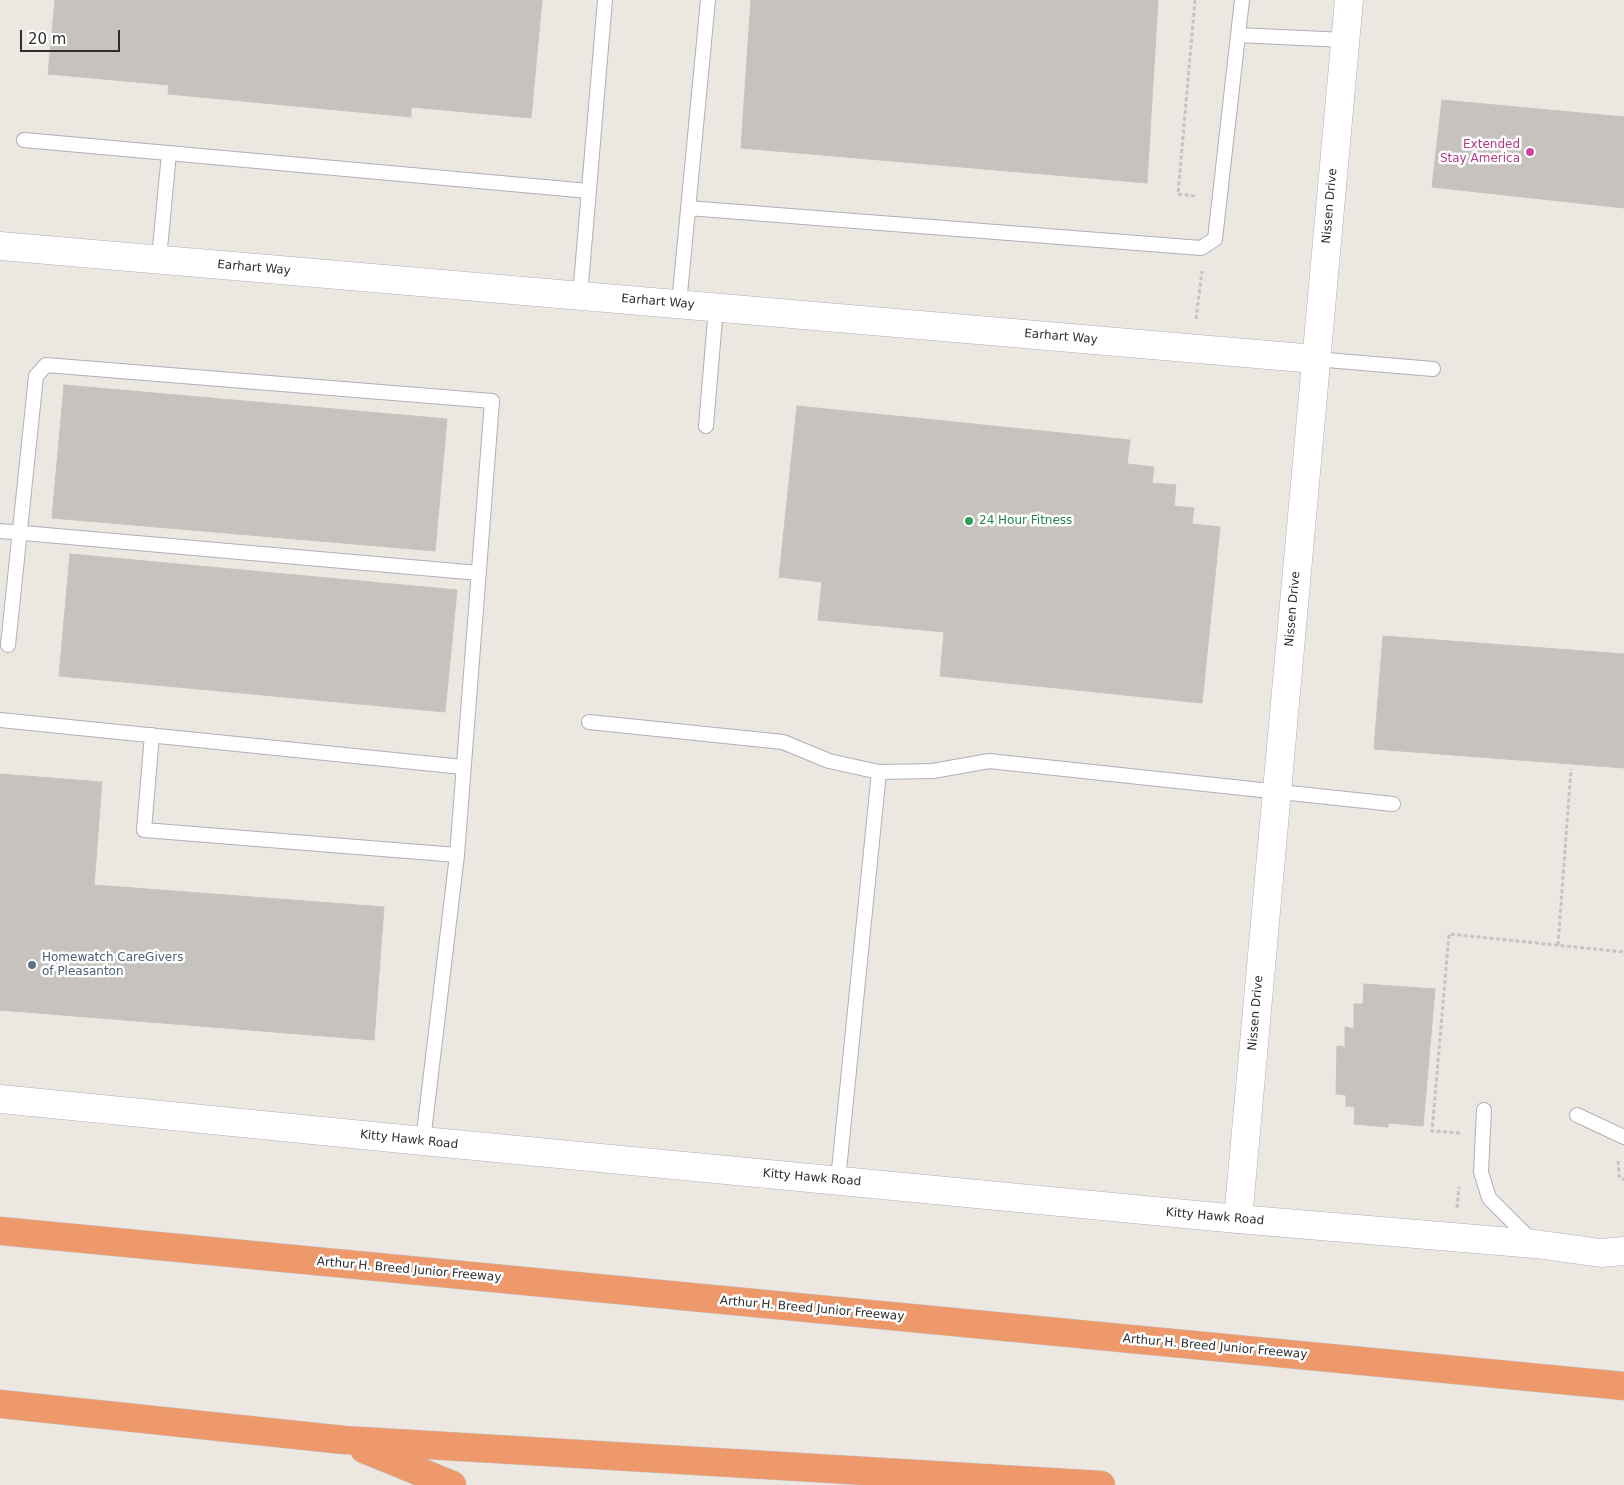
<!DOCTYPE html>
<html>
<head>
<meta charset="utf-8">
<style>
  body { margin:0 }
  #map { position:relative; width:1624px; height:1485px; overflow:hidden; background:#ede7e2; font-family:"DejaVu Sans",sans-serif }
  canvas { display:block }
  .scale { position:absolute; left:20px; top:30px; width:100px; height:22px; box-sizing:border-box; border:2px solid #2d2d2d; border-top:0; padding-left:6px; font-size:15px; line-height:18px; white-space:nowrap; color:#2d2d2d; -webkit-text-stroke:4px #fff; paint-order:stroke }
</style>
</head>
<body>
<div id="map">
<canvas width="1624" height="1485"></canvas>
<div class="scale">20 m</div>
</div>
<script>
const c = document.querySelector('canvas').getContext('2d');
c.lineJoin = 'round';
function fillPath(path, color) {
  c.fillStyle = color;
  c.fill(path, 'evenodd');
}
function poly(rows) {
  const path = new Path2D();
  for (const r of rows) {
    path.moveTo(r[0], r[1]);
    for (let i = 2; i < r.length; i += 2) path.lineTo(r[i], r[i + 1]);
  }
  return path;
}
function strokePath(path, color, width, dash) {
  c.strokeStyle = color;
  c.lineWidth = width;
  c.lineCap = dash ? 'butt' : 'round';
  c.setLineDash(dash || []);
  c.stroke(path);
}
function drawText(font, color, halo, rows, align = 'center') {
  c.font = font + ' "DejaVu Sans",sans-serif';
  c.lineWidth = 5;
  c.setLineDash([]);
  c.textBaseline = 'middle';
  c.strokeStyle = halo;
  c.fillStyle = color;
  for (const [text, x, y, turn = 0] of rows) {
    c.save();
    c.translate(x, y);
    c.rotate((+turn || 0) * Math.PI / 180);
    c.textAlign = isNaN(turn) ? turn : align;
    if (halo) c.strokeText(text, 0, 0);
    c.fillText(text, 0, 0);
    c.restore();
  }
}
const building = poly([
  [55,0,542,0,531,118,411,107,411,117,168,94,169,85,48,74,55,0],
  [751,0,1158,0,1147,183,741,148,751,0],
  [1442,100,1624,117,1624,208,1432,187,1442,100],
  [64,385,447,419,435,551,52,518,64,385],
  [797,406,1130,440,1127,464,1154,467,1152,483,1176,485,1174,506,1194,508,1192,524,1220,527,1202,703,940,676,944,632,818,620,822,582,779,577,797,406],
  [70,554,457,590,445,712,59,676,70,554],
  [1383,636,1624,654,1624,768,1374,749,1383,636],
  [0,774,102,782,94,885,384,907,374,1040,0,1010,0,774],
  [1364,984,1435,989,1423,1126,1388,1123,1388,1127,1354,1124,1355,1107,1346,1106,1346,1095,1336,1094,1337,1046,1345,1047,1345,1027,1354,1029,1354,1004,1363,1004,1364,984]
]);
fillPath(building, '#c6c2bd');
strokePath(building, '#c8c3bb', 1);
const lane = poly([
  [1238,35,1345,40],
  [24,140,589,191],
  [688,208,1201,248,1215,239,1242,0],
  [159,259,169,153],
  [580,296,605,0],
  [679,304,708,0],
  [1315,359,1433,369],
  [706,426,716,307],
  [0,531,479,573],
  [8,645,36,376,46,365,492,401,457,855,423,1141],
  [0,720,463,767],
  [589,722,783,742,829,761,879,772,933,771,989,761,1393,804],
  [152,735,144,830,457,855],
  [1484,1110,1481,1172,1489,1198,1533,1242],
  [1577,1115,1624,1137],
  [838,1180,879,772]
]);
const street = poly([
  [0,246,1315,359],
  [1238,1219,1349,0]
]);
const secondary = poly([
  [0,1099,423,1141,1238,1219,1535,1244,1601,1253,1624,1251]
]);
const highway = poly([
  [0,1231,1624,1386],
  [0,1404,344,1440,1101,1485],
  [364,1449,452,1485]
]);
strokePath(lane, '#aeb0b8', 16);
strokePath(street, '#aeb0b8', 29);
strokePath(secondary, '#aeb0b8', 29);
strokePath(highway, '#c4c4c4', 29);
strokePath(poly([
  [1195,0,1178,194,1195,196],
  [1196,319,1202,271],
  [1558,945,1571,769],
  [1460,1133,1432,1131,1449,934,1624,952],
  [1618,1161,1619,1176,1624,1180],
  [1457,1208,1459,1187]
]), '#c4c4c4', 3, [4, 2.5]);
strokePath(lane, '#fff', 14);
strokePath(street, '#fff', 28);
strokePath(secondary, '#fff', 28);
strokePath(highway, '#ed996c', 28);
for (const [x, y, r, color] of [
  [1530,152,5,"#d1479c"],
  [969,521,5,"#2e9e5b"],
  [32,965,5,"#5c6f8a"]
]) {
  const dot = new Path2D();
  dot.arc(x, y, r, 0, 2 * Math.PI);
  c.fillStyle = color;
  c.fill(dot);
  strokePath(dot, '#fff', 2);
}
drawText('12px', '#b23c85', '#fff', [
  ["Extended",1520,145],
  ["Stay America",1520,159]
], 'right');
drawText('12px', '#2d2d2d', '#fff', [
  ["Nissen Drive",1330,206,-85],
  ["Earhart Way",254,268,5],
  ["Earhart Way",658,302,5],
  ["Earhart Way",1061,337,5],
  ["Nissen Drive",1293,609,-85],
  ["Nissen Drive",1256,1013,-85],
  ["Kitty Hawk Road",409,1140,6],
  ["Kitty Hawk Road",812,1178,5],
  ["Kitty Hawk Road",1215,1217,5],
  ["Arthur H. Breed Junior Freeway",409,1270,5],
  ["Arthur H. Breed Junior Freeway",812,1309,5],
  ["Arthur H. Breed Junior Freeway",1215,1347,5]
]);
drawText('12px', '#27864d', '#fff', [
  ["24 Hour Fitness",979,521]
], 'left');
drawText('12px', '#4e5e75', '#fff', [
  ["Homewatch CareGivers",42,958],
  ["of Pleasanton",42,972]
], 'left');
</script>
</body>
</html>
